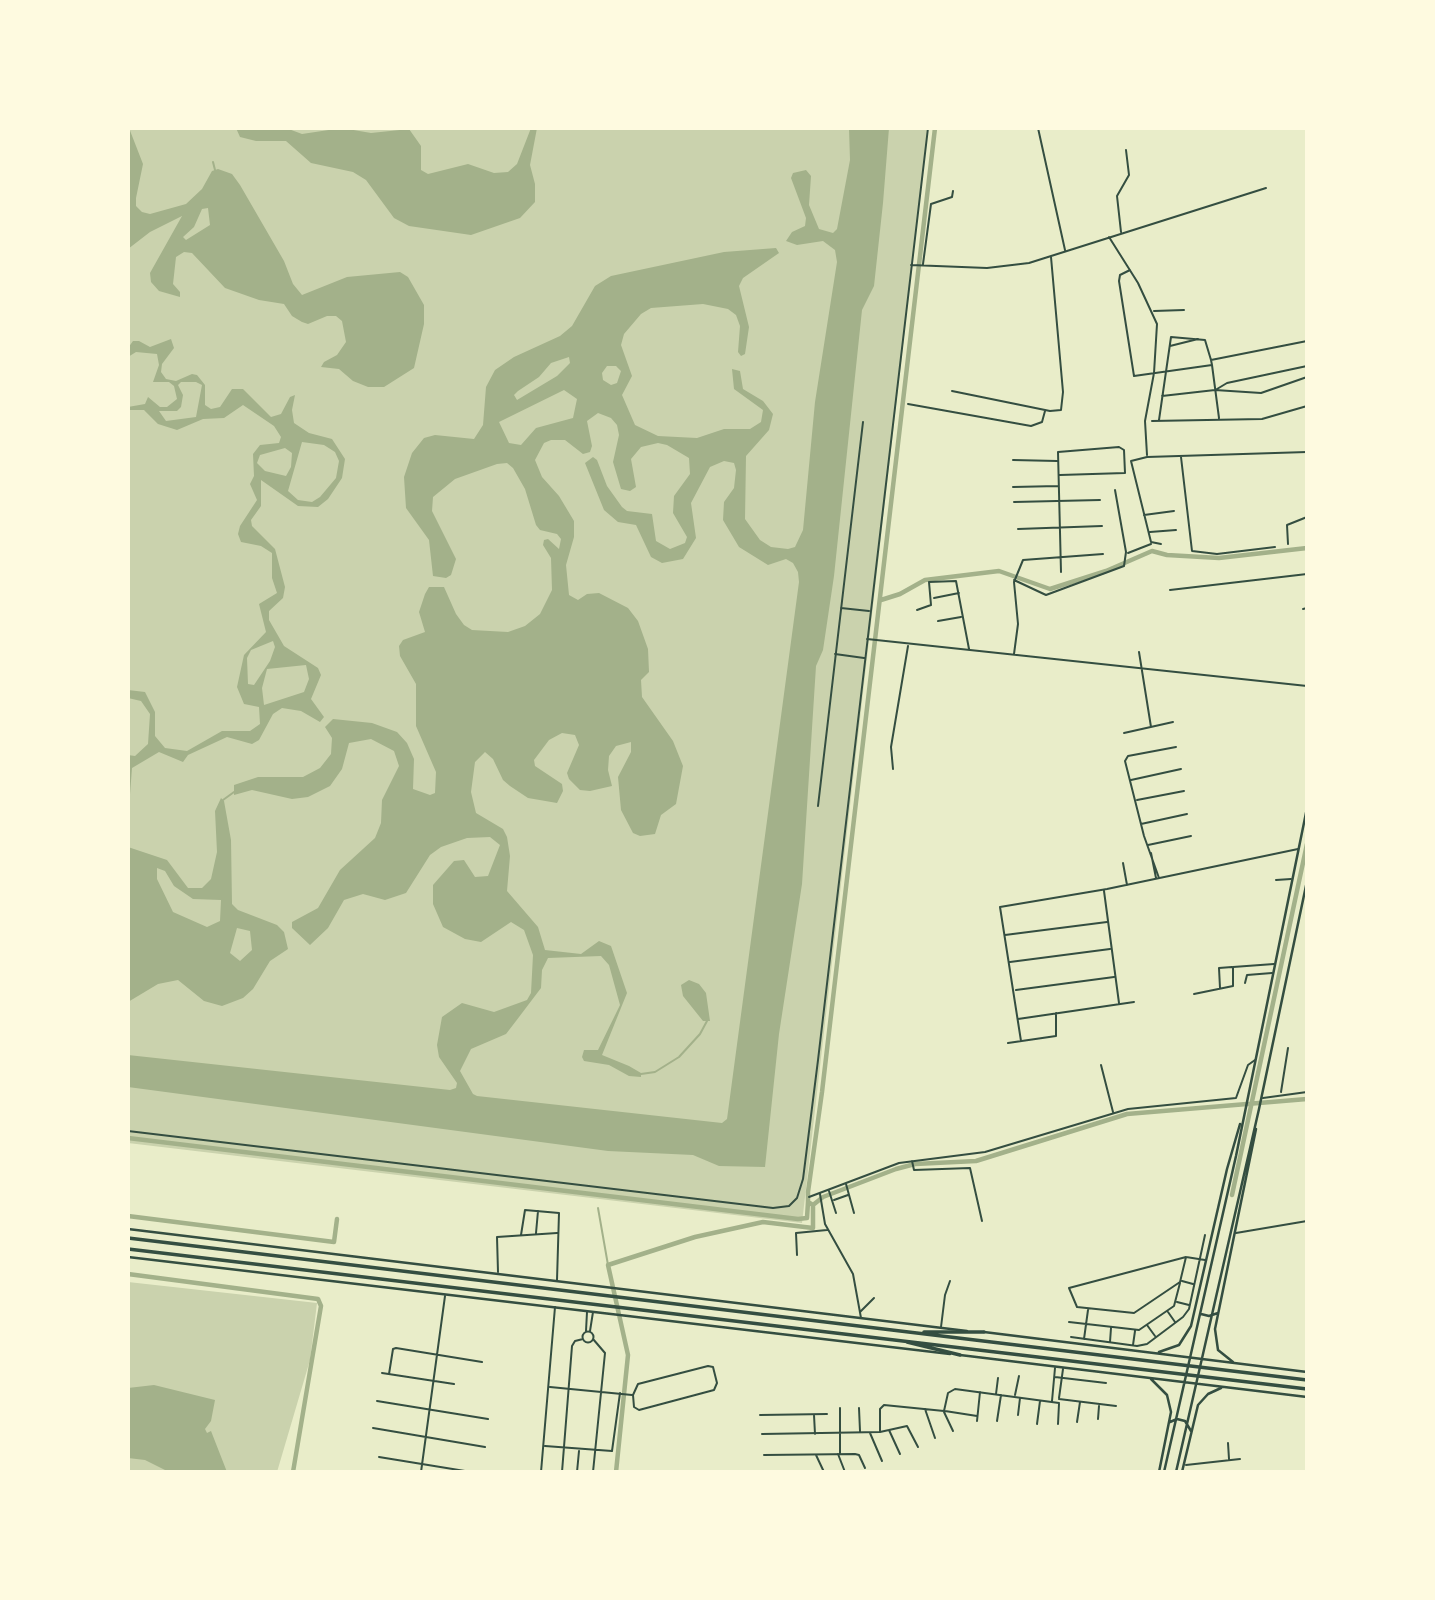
<!DOCTYPE html>
<html>
<head>
<meta charset="utf-8">
<style>
  body { margin:0 }
  #map { position:relative; width:1435px; height:1600px; overflow:hidden; background:#e9edc9; font-family:Cabin,sans-serif }
  canvas { display:block }
  .frame { position:absolute; inset:0; border:130px solid #fefae0; pointer-events:none }
</style>
</head>
<body>
<div id="map">
<canvas width="1435" height="1600"></canvas>
<div class="frame"></div>
</div>
<script>
const c = document.querySelector('canvas').getContext('2d');
c.lineJoin = 'round';
function fillPath(path, color) {
  c.fillStyle = color;
  c.fill(path, 'evenodd');
}
function poly(rows) {
  const path = new Path2D();
  for (const r of rows) {
    if (r.length === 3) {
      path.moveTo(r[0] + r[2], r[1]);
      path.arc(r[0], r[1], r[2], 0, 2 * Math.PI);
      continue;
    }
    path.moveTo(r[0], r[1]);
    for (let i = 2; i < r.length; i += 2) path.lineTo(r[i], r[i + 1]);
  }
  return path;
}
function strokePath(path, color, width, dash) {
  c.strokeStyle = color;
  c.lineWidth = width;
  c.lineCap = dash ? 'butt' : 'round';
  c.setLineDash(dash || []);
  c.stroke(path);
}
fillPath(poly([
  [128,128,928,128,802,1223,128,1143],
  [128,1282,317,1303,310,1360,277,1472,128,1472]
]), '#cad2ad');
fillPath(poly([
  [129,128,143,164,136,198,136,206,142,212,150,214,186,204,202,189,212,171,218,169,232,174,240,185,284,261,293,284,302,295,347,277,400,272,408,277,424,305,424,324,414,368,384,387,368,387,353,381,339,369,321,367,324,362,337,355,346,342,342,321,336,316,327,316,308,324,302,322,292,316,284,304,259,300,225,288,192,253,184,252,176,257,173,284,180,292,180,297,159,291,151,282,150,273,182,216,150,232,128,249],
  [208,208,210,225,186,240,183,237,194,227,202,209],
  [236,128,286,128,302,134,342,128,371,133,409,129,421,146,421,170,428,174,468,164,494,173,508,172,517,164,531,128,537,128,530,165,535,184,535,202,520,218,471,235,409,226,394,218,366,180,353,172,311,163,286,141,256,141,240,137],
  [849,128,889,128,883,203,874,286,862,310,834,576,823,650,816,666,802,884,779,1034,765,1167,719,1166,693,1155,608,1151,128,1087,128,1055,450,1090,456,1088,457,1083,439,1057,437,1045,442,1017,462,1003,494,1012,527,1000,531,993,533,955,524,930,511,922,481,942,465,939,443,927,433,904,433,885,454,861,464,860,475,877,488,876,500,845,490,837,467,838,441,847,430,855,406,893,385,900,363,894,344,900,328,928,310,945,292,928,292,922,318,908,340,870,375,838,381,823,382,800,399,766,394,751,371,739,349,743,342,769,330,786,308,797,292,799,252,790,234,795,234,785,258,777,303,777,320,768,331,754,332,738,325,727,333,719,372,723,397,732,407,743,414,759,413,789,430,795,435,793,436,772,416,726,416,684,400,656,399,646,403,640,425,632,419,612,425,594,429,587,444,587,456,614,464,625,472,630,508,632,525,626,540,614,552,590,551,558,543,545,544,540,548,539,559,549,561,539,557,534,540,530,536,525,525,489,513,468,507,463,497,464,455,479,433,497,432,511,456,559,451,575,446,578,433,576,429,540,406,508,404,477,412,453,424,438,435,435,474,439,483,425,486,387,495,370,514,357,560,336,572,326,595,286,611,276,724,252,776,248,779,253,743,278,739,286,749,327,745,354,741,356,738,352,740,326,736,315,728,309,703,304,651,308,641,314,624,334,621,345,632,376,622,395,635,425,658,436,697,438,724,429,750,429,761,422,763,410,734,389,732,369,740,371,743,389,763,401,773,414,769,430,746,456,745,519,760,540,771,547,788,549,795,547,803,530,815,402,837,262,835,250,823,241,797,245,786,241,792,232,805,226,806,218,791,178,793,173,806,170,811,176,809,205,819,229,833,233,837,229,850,160],
  [569,357,570,363,557,376,517,400,514,395,518,391,539,377,551,363],
  [607,366,616,366,621,371,617,383,611,385,603,380,602,373],
  [564,390,577,399,573,418,536,428,521,445,509,443,499,422],
  [598,413,611,418,617,425,619,435,613,462,621,489,630,491,636,487,631,459,641,447,658,443,667,445,689,458,690,474,674,496,673,513,687,537,685,543,670,549,656,541,652,514,627,511,622,507,607,486,597,460,593,457,585,463,604,510,618,522,636,525,651,557,662,563,683,559,696,538,691,503,710,467,724,461,734,463,736,470,734,488,724,502,723,520,739,547,768,565,786,559,793,563,798,572,799,582,727,1119,722,1123,477,1096,473,1094,460,1071,471,1049,506,1034,516,1021,541,988,542,970,548,958,601,956,609,965,620,1005,598,1050,584,1050,582,1057,584,1061,609,1065,629,1076,641,1077,641,1073,629,1066,602,1055,627,993,611,946,599,941,581,954,545,950,538,927,507,891,510,856,507,837,503,829,476,813,471,792,475,762,485,752,493,759,503,780,510,786,528,798,557,803,563,791,562,784,535,766,534,760,549,740,562,733,575,735,579,745,567,773,569,779,580,790,590,791,612,786,608,770,609,756,616,746,631,742,631,752,618,777,621,810,633,833,640,836,655,834,661,815,676,804,683,766,673,741,642,697,641,680,649,672,648,649,638,621,628,608,599,593,587,594,578,600,569,595,566,565,574,537,574,521,559,496,542,477,535,460,544,443,551,440,565,440,583,454,590,452,592,446,587,421],
  [171,339,174,348,162,364,161,372,166,379,176,381,192,374,197,375,205,385,205,405,211,409,220,407,232,389,243,389,271,417,281,414,290,397,295,395,292,410,294,423,309,433,332,439,345,459,342,478,328,499,318,507,298,506,261,480,261,506,251,520,252,526,275,549,285,587,283,598,269,611,269,620,284,646,318,668,321,675,311,699,324,717,320,722,301,711,282,708,273,714,259,740,252,744,227,737,188,755,183,762,159,752,132,768,130,794,128,755,135,756,148,744,150,714,141,701,128,698,128,690,145,692,155,712,155,736,165,748,187,751,222,731,250,731,260,724,259,707,244,704,237,687,244,655,266,632,259,604,277,593,272,578,272,553,261,546,241,542,238,534,240,526,257,500,250,484,254,476,253,454,260,445,279,443,281,437,274,426,243,405,224,418,203,419,177,430,158,424,144,410,128,410,128,407,145,404,148,397,160,407,167,407,177,399,174,386,169,382,153,382,159,365,157,354,136,352,128,357,128,348,133,341,139,341,150,347],
  [181,382,196,382,202,385,196,417,166,421,159,411,177,411,181,407,183,395,178,385],
  [302,442,324,445,335,452,339,461,336,478,320,497,312,502,298,500,288,491],
  [285,448,292,453,291,467,286,476,265,471,257,463,260,455],
  [273,641,275,647,270,661,254,685,248,684,247,658,251,650],
  [306,665,309,679,304,692,264,705,262,688,267,669],
  [221,798,224,801,231,840,232,904,238,910,277,925,284,932,288,949,270,961,253,989,243,998,222,1006,204,1001,178,980,158,984,128,1002,128,847,167,860,188,888,202,888,211,879,217,852,215,811],
  [157,868,165,871,174,886,193,899,221,900,220,921,207,927,173,912,157,879],
  [237,928,250,931,252,950,240,961,230,953],
  [689,980,699,984,706,993,710,1021,703,1021,683,996,681,985],
  [154,1385,215,1400,211,1421,205,1429,207,1433,211,1431,227,1472,169,1472,145,1460,128,1458,128,1388]
]), '#a3b18a');
strokePath(poly([
  [213,162,215,170],
  [223,800,234,792],
  [641,1074,655,1072,679,1057,700,1034,707,1021],
  [598,1208,608,1265]
]), '#a3b18a', 2);
strokePath(poly([
  [881,600,900,594,925,580,999,571,1050,589,1106,571,1152,551,1167,555,1219,558,1307,548],
  [128,1138,798,1219,807,1218,808,1202],
  [1232,1195,1307,844],
  [813,1205,808,1202,808,1192,822,1092,935,128],
  [128,1216,334,1242,337,1219],
  [128,1274,318,1299,321,1306,293,1472],
  [616,1472,628,1355,608,1265,695,1237,763,1222,813,1228,813,1205,823,1197,896,1169,915,1164,976,1161,1127,1114,1307,1099]
]), '#a3b18a', 4.5);
strokePath(poly([
  [1038,128,1065,250],
  [1121,232,1117,196,1129,175,1126,150],
  [1109,237,1138,283,1157,324,1154,373,1145,421,1147,455],
  [923,264,931,204,952,197,953,191],
  [911,265,987,268,1029,263,1266,188],
  [1130,270,1120,275,1119,281,1134,376,1212,365,1219,418],
  [1154,311,1184,310],
  [1170,346,1198,339],
  [1212,365,1211,360,1307,341],
  [1217,389,1227,383,1307,366],
  [952,391,1050,411,1061,410,1063,392,1051,257],
  [1162,396,1215,390,1261,393,1307,377],
  [908,404,1031,426,1042,422,1045,411],
  [1159,420,1171,337,1205,340,1211,360],
  [1152,421,1262,419,1307,406],
  [1181,457,1192,551,1217,554,1275,547],
  [1013,460,1057,461],
  [1060,475,1125,473,1124,450,1119,447,1058,452,1061,572],
  [1013,487,1058,486],
  [1014,502,1100,500],
  [1144,515,1174,511],
  [1018,529,1102,526],
  [1150,532,1176,530],
  [1161,544,1151,542,1131,461,1147,457,1307,452],
  [1288,544,1287,525,1307,517],
  [1128,553,1151,544],
  [1014,580,1046,595,1124,566,1126,552,1115,490],
  [1170,590,1307,574],
  [934,598,959,593],
  [841,608,869,611],
  [1303,609,1307,608],
  [917,610,931,605,929,582,956,581,969,649],
  [938,621,961,617],
  [867,639,1307,686],
  [1139,652,1151,727],
  [835,654,864,658],
  [1014,654,1018,624,1014,582,1023,560,1103,554],
  [1124,733,1173,722],
  [893,769,891,747,908,646],
  [1131,780,1181,769],
  [1137,800,1184,791],
  [818,806,863,422],
  [1141,824,1187,814],
  [1148,845,1191,836],
  [1151,853,1156,878],
  [1123,863,1127,885],
  [1159,878,1144,836,1125,761,1128,756,1176,747],
  [1276,880,1291,879],
  [1104,891,1119,1003],
  [1005,935,1107,922],
  [1010,962,1110,949],
  [1245,983,1247,975,1272,973],
  [1220,988,1219,968,1232,967],
  [1016,990,1114,977],
  [1194,994,1233,986,1233,967,1274,964],
  [1018,1019,1134,1002],
  [1021,1041,1000,907,1107,889,1298,849],
  [1008,1043,1056,1036,1056,1013],
  [1101,1065,1113,1112],
  [1281,1092,1288,1048],
  [1263,1098,1307,1092],
  [128,1131,773,1208,789,1206,797,1198,803,1179,818,1060,928,128],
  [912,1161,914,1170,970,1168,982,1221],
  [846,1184,854,1213],
  [829,1191,836,1213],
  [820,1194,825,1224,853,1274,861,1318],
  [809,1197,899,1163,985,1152,1128,1109,1236,1098,1248,1065,1255,1060],
  [834,1200,848,1195],
  [536,1233,538,1211],
  [1236,1233,1307,1221],
  [521,1235,525,1210,559,1213,557,1280],
  [797,1255,796,1233,827,1230],
  [1186,1257,1180,1282,1134,1313,1077,1307,1069,1288,1186,1257,1205,1260],
  [498,1272,497,1237,557,1233],
  [1182,1281,1193,1284],
  [1177,1302,1189,1305],
  [860,1312,874,1298],
  [1168,1312,1175,1322],
  [1069,1322,1139,1330,1174,1306,1180,1283],
  [1147,1325,1155,1336],
  [941,1327,945,1295,950,1281],
  [586,1331,587,1312],
  [590,1331,593,1312],
  [588,1337,5.5],
  [1071,1337,1137,1346,1147,1344,1183,1317,1189,1309,1205,1235],
  [1084,1339,1088,1310],
  [1110,1342,1111,1328],
  [1133,1345,1135,1331],
  [708,1366,713,1367,717,1383,714,1390,639,1410,634,1407,633,1395,638,1384,708,1366],
  [382,1373,454,1384],
  [389,1374,393,1349,396,1348,482,1362],
  [1055,1377,1106,1383],
  [550,1387,632,1395],
  [996,1394,998,1378],
  [1015,1395,1019,1376],
  [1059,1398,1063,1369],
  [1059,1399,1116,1406],
  [377,1401,488,1419],
  [1052,1401,1055,1368],
  [840,1408,840,1453],
  [859,1408,860,1431],
  [925,1409,935,1438],
  [945,1411,977,1416],
  [944,1412,953,1431],
  [760,1415,827,1414],
  [814,1415,815,1434],
  [1018,1415,1020,1398],
  [1098,1419,1099,1406],
  [977,1421,980,1392],
  [997,1421,1001,1395],
  [1077,1422,1080,1402],
  [1037,1424,1040,1401],
  [1058,1424,1059,1404],
  [373,1428,485,1447],
  [889,1430,900,1454],
  [880,1432,907,1426,918,1447],
  [870,1433,882,1461],
  [762,1434,880,1432,880,1409,884,1405,944,1411,948,1393,955,1389,1059,1403],
  [1228,1443,1229,1459],
  [545,1446,612,1451,620,1393],
  [838,1454,845,1472],
  [764,1455,855,1454,859,1455,865,1468],
  [816,1455,824,1472],
  [379,1457,471,1472],
  [1186,1465,1240,1459],
  [421,1472,445,1296],
  [541,1472,555,1307],
  [562,1472,572,1346,575,1341,583,1339],
  [577,1472,579,1451],
  [593,1472,605,1353,593,1339]
]), '#344e41', 2);
strokePath(poly([
  [128,1229,967,1331],
  [128,1257,950,1354],
  [1201,1314,1209,1316,1218,1313],
  [984,1332,1307,1372],
  [1159,1352,1179,1345,1191,1326,1227,1169,1240,1124],
  [960,1355,1307,1397],
  [1233,1362,1218,1350,1215,1329,1256,1129],
  [1151,1379,1167,1395,1171,1412,1159,1472],
  [1170,1422,1177,1419,1185,1421,1191,1431],
  [1164,1472,1236,1156,1307,808],
  [1176,1472,1259,1109,1307,881],
  [1182,1472,1198,1405,1208,1394,1221,1388]
]), '#344e41', 2.5);
strokePath(poly([
  [128,1238,1307,1380],
  [128,1249,1307,1389],
  [924,1332,984,1332],
  [907,1342,960,1355]
]), '#344e41', 3.5);
</script>
</body>
</html>
